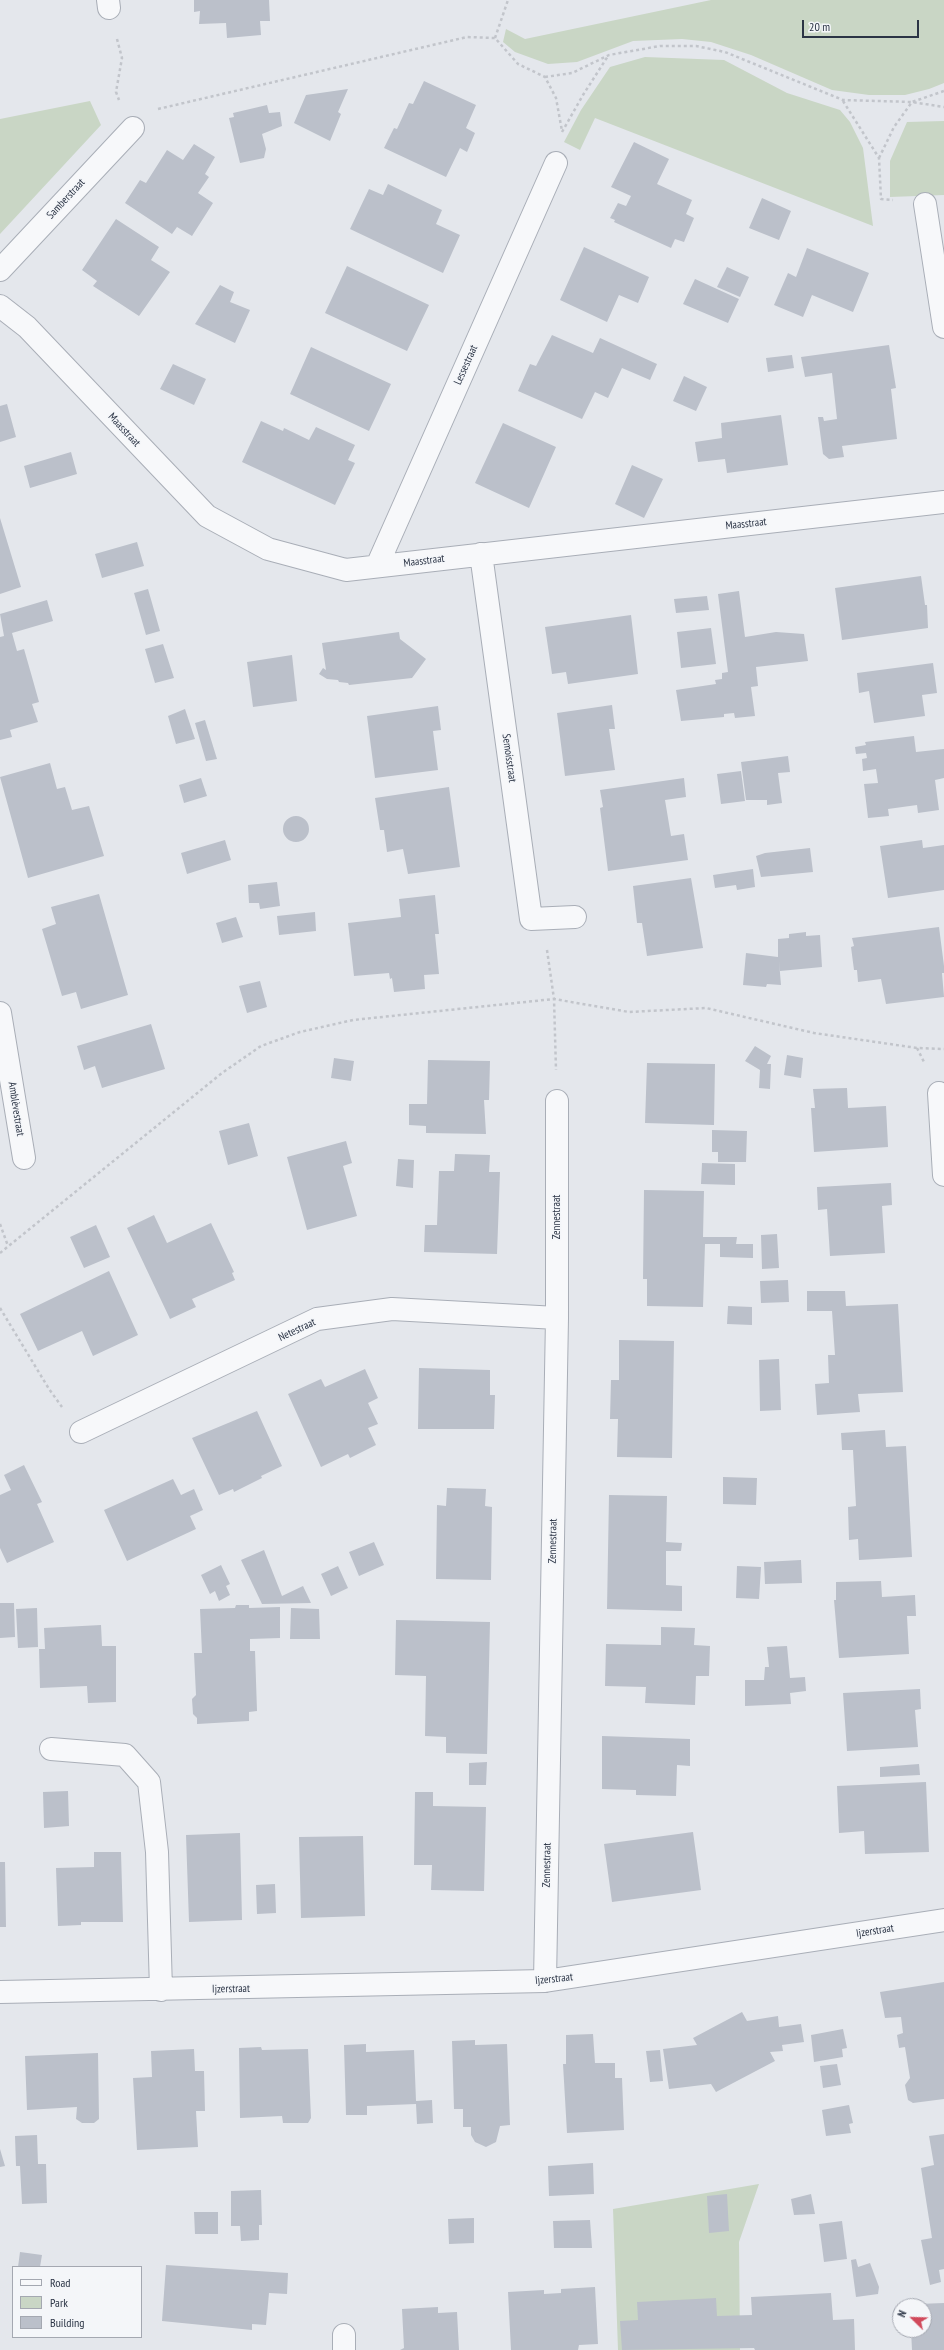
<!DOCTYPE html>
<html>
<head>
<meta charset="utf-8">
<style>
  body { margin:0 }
  #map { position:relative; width:944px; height:2350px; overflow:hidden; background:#e4e7ec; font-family:"PT Sans Narrow",sans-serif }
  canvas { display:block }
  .legend { position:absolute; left:12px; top:2266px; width:130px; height:72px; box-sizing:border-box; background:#f4f6f9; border:1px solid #a4a8b1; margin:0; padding:5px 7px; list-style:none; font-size:12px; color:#2b3445 }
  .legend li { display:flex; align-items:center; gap:8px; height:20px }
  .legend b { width:20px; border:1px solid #a4a8b1 }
  .north { position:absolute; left:892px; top:2298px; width:40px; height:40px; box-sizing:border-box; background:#f4f6f9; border:1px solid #a4a8b1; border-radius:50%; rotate:293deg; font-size:11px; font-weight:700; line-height:16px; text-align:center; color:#2b3445 }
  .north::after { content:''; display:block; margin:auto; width:14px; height:18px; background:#d1495b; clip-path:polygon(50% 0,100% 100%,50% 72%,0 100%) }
  .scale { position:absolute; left:802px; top:20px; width:117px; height:18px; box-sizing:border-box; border:2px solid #2b3445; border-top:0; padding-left:5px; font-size:12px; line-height:14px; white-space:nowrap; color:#2b3445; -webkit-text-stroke:3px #f4f6f9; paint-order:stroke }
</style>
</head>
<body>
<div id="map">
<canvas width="944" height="2350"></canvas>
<ul class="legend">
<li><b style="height:5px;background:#f7f8fa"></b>Road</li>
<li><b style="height:11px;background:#c9d6c5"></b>Park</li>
<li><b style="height:11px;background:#bbc0ca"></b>Building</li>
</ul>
<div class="north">N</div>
<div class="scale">20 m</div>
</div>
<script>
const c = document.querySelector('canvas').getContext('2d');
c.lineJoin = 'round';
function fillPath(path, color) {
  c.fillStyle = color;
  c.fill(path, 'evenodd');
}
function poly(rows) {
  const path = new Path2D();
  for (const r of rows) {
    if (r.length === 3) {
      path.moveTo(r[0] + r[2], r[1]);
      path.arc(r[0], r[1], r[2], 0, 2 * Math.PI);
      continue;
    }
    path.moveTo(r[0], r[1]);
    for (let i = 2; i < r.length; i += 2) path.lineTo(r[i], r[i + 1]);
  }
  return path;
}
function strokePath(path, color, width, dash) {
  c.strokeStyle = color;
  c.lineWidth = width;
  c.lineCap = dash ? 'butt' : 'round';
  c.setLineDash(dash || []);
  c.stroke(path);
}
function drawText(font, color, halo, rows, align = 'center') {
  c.font = font + ' "PT Sans Narrow",sans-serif';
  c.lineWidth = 3;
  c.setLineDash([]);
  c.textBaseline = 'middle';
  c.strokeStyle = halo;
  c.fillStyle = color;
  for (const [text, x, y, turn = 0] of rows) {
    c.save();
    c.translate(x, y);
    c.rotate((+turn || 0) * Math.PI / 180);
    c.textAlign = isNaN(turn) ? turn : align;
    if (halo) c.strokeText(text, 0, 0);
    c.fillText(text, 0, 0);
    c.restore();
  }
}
fillPath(poly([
  [711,0,944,0,944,83,929,89,905,95,869,95,832,90,751,55,711,42,682,39,633,41,577,62,548,64,515,52,503,42,506,29,525,39],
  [645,57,724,60,787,93,840,110,850,122,863,148,873,226,595,118,580,150,564,142,581,110,610,67],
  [90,101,101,125,0,234,0,119],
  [944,121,944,195,890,197,890,161,907,122],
  [759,2184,739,2242,740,2350,618,2350,613,2209]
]), '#c9d6c5');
fillPath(poly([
  [194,0,269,0,270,21,260,21,261,35,227,38,226,23,199,24,200,11,194,12],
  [424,81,476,105,466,128,475,133,467,152,460,148,446,177,384,148,394,128,397,129,409,103,413,104],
  [348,89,338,112,341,114,330,141,294,123,306,95],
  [267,105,269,113,280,112,282,126,262,134,266,149,264,158,240,163,229,118,234,117,233,113],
  [634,142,669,159,657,184,692,200,686,214,694,218,684,242,675,239,671,248,614,222,615,220,610,218,618,203,626,206,631,196,611,187],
  [194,144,215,157,205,174,209,177,198,193,213,203,192,236,177,227,172,234,125,203,140,180,146,183,167,150,183,160],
  [388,184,442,210,436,224,460,235,443,273,350,229,369,189,383,195],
  [762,198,791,211,779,240,749,228],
  [116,219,159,247,151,260,170,272,139,316,93,286,97,281,82,270],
  [584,247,649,277,638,303,619,295,607,322,560,300],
  [807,248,869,273,853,312,812,295,803,317,774,305,788,273,796,277],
  [347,266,429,305,407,351,325,313],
  [727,267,749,277,740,297,717,287],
  [695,279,739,299,728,323,683,304],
  [220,285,234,292,230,302,250,310,235,343,195,324],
  [552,335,593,353,600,338,657,364,650,380,622,368,608,398,595,392,582,419,518,391,530,364,536,366],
  [889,345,896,388,891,389,897,439,842,446,844,457,829,459,823,454,818,417,823,417,824,421,837,419,832,373,805,377,801,357],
  [311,347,391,384,369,431,290,394],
  [792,355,794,368,768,372,766,358],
  [173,364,206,379,194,405,160,389],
  [684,376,707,387,696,411,673,401],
  [7,404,16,437,0,442,0,406],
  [781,415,788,465,727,473,725,459,698,462,695,442,722,438,721,423],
  [261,421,283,431,284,428,309,440,316,427,355,445,348,460,355,463,335,505,242,462],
  [503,423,556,447,529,508,475,483],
  [71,452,77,474,30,488,24,466],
  [632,465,663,479,644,518,615,504],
  [0,518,21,587,0,594],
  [137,542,144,566,102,578,95,554],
  [921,576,925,605,927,605,928,628,842,640,835,588],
  [148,589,160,631,146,635,134,593],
  [739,591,745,637,776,632,804,634,808,661,756,667,758,686,751,687,755,716,735,718,734,713,724,714,724,717,681,721,676,690,716,684,715,680,722,679,722,673,728,672,718,594],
  [707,596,709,610,676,613,674,599],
  [47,600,53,621,12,633,17,651,24,649,32,677,39,702,32,704,38,722,10,730,12,737,0,740,0,637,4,636,0,614],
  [631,615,638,674,568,684,566,672,552,674,545,627],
  [711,628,716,664,681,668,677,632],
  [399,632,400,639,426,659,412,678,349,685,348,683,339,682,338,680,327,679,319,674,323,668,326,670,322,643],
  [163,644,174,678,155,683,145,649],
  [292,655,297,701,253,707,247,662],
  [933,663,937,693,922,695,925,716,874,723,869,691,859,693,857,673],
  [612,705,615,729,609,729,615,770,565,776,557,713],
  [438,706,441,730,433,731,438,770,375,778,367,716],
  [185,709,195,739,176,744,168,716],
  [205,720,217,759,206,761,195,723],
  [914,736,916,752,944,749,944,778,935,780,939,810,918,813,917,805,888,809,889,816,868,818,864,784,878,783,876,769,863,771,862,759,867,758,866,753,856,754,855,747,866,745,865,742],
  [788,756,790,772,778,773,782,803,767,805,767,800,746,800,741,762],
  [50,763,57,789,65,787,72,810,89,806,104,856,28,878,0,777],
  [741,771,745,801,721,804,717,774],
  [201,778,207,796,184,803,179,785],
  [684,778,686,797,665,800,671,836,684,834,688,860,608,871,600,808,603,807,600,790],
  [449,787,460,867,408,874,403,849,387,852,384,830,380,830,375,798],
  [296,829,13],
  [225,840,231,860,187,874,181,853],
  [922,840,923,848,944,845,944,890,888,898,880,846],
  [810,848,813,872,761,877,756,856,765,853],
  [753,869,755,887,737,890,736,885,715,888,713,875],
  [691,878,703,948,647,956,642,923,637,923,633,886],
  [277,882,280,906,260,909,259,903,249,903,248,885],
  [99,894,128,995,81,1009,76,992,62,996,42,929,56,924,51,907],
  [435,895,439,934,435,934,439,974,424,975,425,989,394,992,392,978,390,979,389,973,354,976,348,923,401,917,399,899],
  [315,912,316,931,279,935,277,916],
  [236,917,243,937,222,943,216,923],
  [939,927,944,966,944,973,942,973,944,997,886,1004,881,979,858,982,857,970,854,970,851,947,854,946,852,938],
  [806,932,806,936,820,935,822,967,780,971,779,961,781,985,767,984,766,987,743,985,746,953,778,957,778,939,789,938,789,934],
  [260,981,267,1007,247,1013,239,986],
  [151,1024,165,1069,102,1088,95,1066,84,1070,77,1046],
  [755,1046,771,1056,767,1064,771,1064,770,1089,759,1088,760,1070,745,1061],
  [787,1055,803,1058,801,1078,784,1075],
  [334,1058,354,1061,351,1081,331,1078],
  [428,1060,490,1061,489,1100,484,1100,486,1134,426,1133,426,1126,409,1125,409,1104,427,1104],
  [647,1063,715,1064,714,1125,645,1123],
  [847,1088,848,1108,886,1106,888,1147,814,1152,811,1108,815,1108,813,1089],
  [249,1123,258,1156,228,1165,219,1131],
  [712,1130,747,1131,746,1162,718,1162,718,1152,712,1152],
  [346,1141,352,1163,343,1166,357,1216,307,1230,287,1157],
  [455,1154,490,1155,489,1172,500,1172,497,1254,424,1252,425,1225,437,1225,439,1171,454,1171],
  [398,1159,414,1160,413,1188,396,1186],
  [702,1163,735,1164,735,1185,701,1184],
  [891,1183,892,1205,882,1206,885,1253,830,1256,827,1209,818,1210,817,1187],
  [644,1190,704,1191,703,1237,737,1237,736,1244,753,1244,753,1258,720,1257,720,1244,705,1244,703,1307,647,1306,647,1279,643,1279],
  [154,1215,167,1243,211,1223,234,1272,232,1273,235,1280,192,1299,196,1307,170,1319,127,1228],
  [96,1225,110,1257,84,1268,70,1237],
  [777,1234,779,1268,762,1269,761,1235],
  [109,1271,138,1335,93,1356,82,1331,38,1351,20,1314],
  [788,1280,789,1302,761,1303,760,1281],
  [807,1291,845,1291,846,1306,898,1304,903,1392,858,1394,860,1412,817,1415,815,1384,829,1383,828,1355,835,1355,832,1311,807,1311],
  [728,1306,752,1307,752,1325,727,1324],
  [619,1340,674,1341,672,1458,617,1457,618,1419,610,1419,611,1380,619,1380],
  [779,1359,781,1410,760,1411,759,1360],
  [419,1368,490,1370,490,1395,495,1395,494,1429,418,1429],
  [365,1369,378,1398,368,1403,378,1424,368,1428,376,1445,350,1458,348,1454,321,1467,288,1394,321,1379,325,1387],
  [257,1411,282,1466,261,1476,262,1478,234,1492,233,1489,219,1495,192,1438],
  [885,1430,886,1447,906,1446,912,1557,859,1560,858,1539,849,1540,848,1507,856,1506,853,1450,842,1450,841,1433],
  [24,1465,42,1502,37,1504,54,1542,7,1563,0,1548,0,1495,11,1490,4,1475],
  [723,1477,757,1478,756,1505,723,1504],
  [173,1479,181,1495,194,1489,203,1510,190,1516,196,1529,127,1561,104,1510],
  [447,1488,486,1489,485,1506,492,1507,491,1580,436,1579,437,1505,446,1506],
  [609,1495,667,1496,666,1542,682,1543,681,1551,666,1551,666,1585,682,1586,682,1611,607,1609],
  [374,1542,384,1565,359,1576,349,1552],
  [264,1550,282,1596,303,1586,311,1603,262,1604,241,1560],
  [801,1560,802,1583,765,1584,764,1562],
  [221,1565,230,1584,226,1586,230,1595,219,1601,215,1591,210,1594,201,1575],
  [338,1566,348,1588,331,1596,321,1574],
  [737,1566,761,1567,759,1599,736,1598],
  [881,1581,882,1597,915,1595,916,1616,907,1616,909,1654,839,1658,834,1600,836,1600,836,1582],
  [0,1603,14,1603,15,1637,0,1638],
  [236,1605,249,1605,249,1608,280,1607,280,1638,250,1639,250,1651,255,1651,257,1711,249,1712,249,1721,197,1724,197,1718,193,1714,192,1699,196,1695,194,1653,202,1653,200,1609,235,1608],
  [37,1608,38,1647,18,1648,16,1609],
  [291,1608,319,1609,320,1639,290,1639],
  [396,1620,490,1622,487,1754,446,1753,446,1737,425,1736,426,1676,395,1675],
  [101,1625,102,1646,116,1646,116,1702,88,1703,87,1686,40,1688,39,1649,45,1649,44,1628],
  [661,1627,695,1628,694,1645,710,1646,709,1676,696,1676,695,1705,645,1703,646,1687,605,1686,606,1644,661,1645],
  [787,1646,790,1678,805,1677,806,1691,790,1693,791,1704,745,1706,745,1680,764,1680,765,1667,769,1667,767,1647],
  [920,1689,921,1709,915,1710,918,1747,847,1751,843,1693],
  [602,1736,690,1739,690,1766,677,1765,676,1796,636,1795,636,1790,602,1789],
  [487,1762,486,1785,469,1785,469,1763],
  [919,1764,920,1775,880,1777,880,1767],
  [926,1782,929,1852,865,1854,864,1831,839,1833,837,1786],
  [68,1791,69,1826,44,1828,43,1792],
  [415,1792,433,1792,433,1806,486,1807,484,1891,431,1890,432,1865,414,1865],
  [693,1832,701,1890,612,1902,604,1844],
  [240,1833,242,1920,189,1922,186,1835],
  [363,1836,365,1916,301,1918,299,1837],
  [94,1852,121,1852,123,1922,81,1922,81,1925,58,1926,56,1868,94,1867],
  [0,1862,5,1862,6,1927,0,1927],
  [275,1884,276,1913,257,1914,256,1885],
  [944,1982,944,2099,913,2103,908,2100,905,2085,910,2078,905,2047,899,2048,897,2035,903,2033,901,2017,885,2018,880,1992],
  [742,2012,747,2021,778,2016,779,2027,801,2024,804,2042,782,2045,783,2051,770,2052,775,2061,716,2092,711,2084,669,2089,663,2049,697,2045,693,2038],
  [843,2029,847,2048,842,2049,843,2057,814,2062,811,2035],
  [593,2034,595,2063,615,2063,615,2078,622,2078,624,2130,567,2133,563,2064,566,2064,566,2035],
  [475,2040,475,2045,507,2044,510,2125,500,2126,496,2142,486,2147,475,2142,471,2135,471,2127,463,2127,463,2109,454,2109,452,2041],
  [366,2044,366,2052,414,2050,416,2101,432,2100,433,2123,417,2124,416,2104,367,2106,367,2115,346,2115,344,2045],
  [261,2047,262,2050,308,2049,311,2118,308,2123,283,2123,282,2116,240,2118,239,2048],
  [194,2049,195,2071,204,2071,205,2111,196,2111,198,2147,137,2150,133,2078,152,2077,151,2051],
  [660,2050,663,2081,650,2082,646,2051],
  [98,2053,99,2119,94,2123,82,2123,76,2119,77,2107,27,2110,25,2056],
  [837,2064,841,2085,823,2088,820,2066],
  [849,2105,853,2123,849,2124,851,2133,826,2136,822,2110],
  [944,2134,944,2269,939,2270,941,2282,930,2285,921,2240,932,2238,921,2168,934,2165,929,2136],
  [37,2135,38,2164,46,2164,47,2203,22,2204,20,2166,16,2166,15,2136],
  [0,2149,5,2166,0,2167],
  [593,2163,594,2194,549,2196,548,2166],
  [261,2190,262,2225,259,2225,259,2240,241,2241,240,2226,231,2226,231,2191],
  [727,2194,729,2231,709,2233,707,2196],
  [811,2194,815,2214,794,2215,791,2199],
  [194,2212,218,2212,218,2234,195,2234],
  [474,2218,474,2243,449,2244,448,2219],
  [590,2220,592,2248,554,2248,553,2221],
  [842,2221,847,2259,824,2262,819,2224],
  [20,2252,42,2255,40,2267,18,2267],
  [856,2259,858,2267,870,2263,879,2287,878,2294,856,2297,851,2260],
  [166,2265,288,2273,287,2294,269,2293,266,2325,252,2324,252,2330,162,2321],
  [595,2287,598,2344,579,2345,578,2350,511,2350,508,2292,544,2290,544,2294,561,2293,561,2289],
  [831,2293,833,2320,854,2319,855,2350,755,2350,754,2348,622,2350,620,2321,638,2320,637,2302,716,2298,717,2316,752,2315,751,2297],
  [944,2303,944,2350,912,2350,911,2330,924,2330,924,2306,918,2306,918,2304],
  [438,2307,438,2313,457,2312,459,2350,400,2350,404,2348,402,2309]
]), '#bbc0ca');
const street = poly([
  [108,0,109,8],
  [925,204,944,327],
  [0,270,133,128],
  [0,306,27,327,207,516,268,549,346,570,944,502],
  [481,554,531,919,575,917],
  [377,566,556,163],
  [0,1013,24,1158],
  [939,1093,944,1175],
  [81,1432,317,1319,392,1309,557,1318],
  [51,1749,125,1755,149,1782,157,1852,161,1990],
  [545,1981,557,1318,557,1101],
  [0,1992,545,1981,944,1920],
  [344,2350,344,2335]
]);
strokePath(street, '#a9aeb7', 24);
strokePath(poly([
  [495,38,508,0],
  [117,39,122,58,116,92,119,100],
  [545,77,572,73,609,55,660,46,696,46,725,52,843,100,912,102,944,107],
  [843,101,879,158,881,199,893,200],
  [158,109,467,37,495,38,518,64,545,77,556,98,562,131],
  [562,132,583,95,608,56],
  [879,158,894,127,912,102,944,91],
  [547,950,554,999,556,1070],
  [917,1048,925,1064],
  [0,1224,8,1246],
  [0,1253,222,1073,261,1046,300,1032,353,1020,554,999,629,1012,706,1008,814,1033,917,1048,944,1049],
  [0,1308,49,1389,62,1407]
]), '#c2c5cb', 2.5, [3, 3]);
strokePath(street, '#f7f8fa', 22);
drawText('11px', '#2b3445', '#f4f6f9', [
  ["Samberstraat",66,199,-47],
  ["Lessestraat",466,365,-66],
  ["Maasstraat",124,430,47],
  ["Maasstraat",746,524,-6],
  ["Maasstraat",424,561,-7],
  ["Semoisstraat",509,758,82],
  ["Amblèvestraat",16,1109,81],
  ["Zennestraat",557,1217,-90],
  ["Netestraat",297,1330,-25],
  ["Zennestraat",553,1541,-89],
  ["Zennestraat",547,1865,-89],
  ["Ijzerstraat",875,1931,-9],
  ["Ijzerstraat",554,1979,-6],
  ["Ijzerstraat",231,1989,-1]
]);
</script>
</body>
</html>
